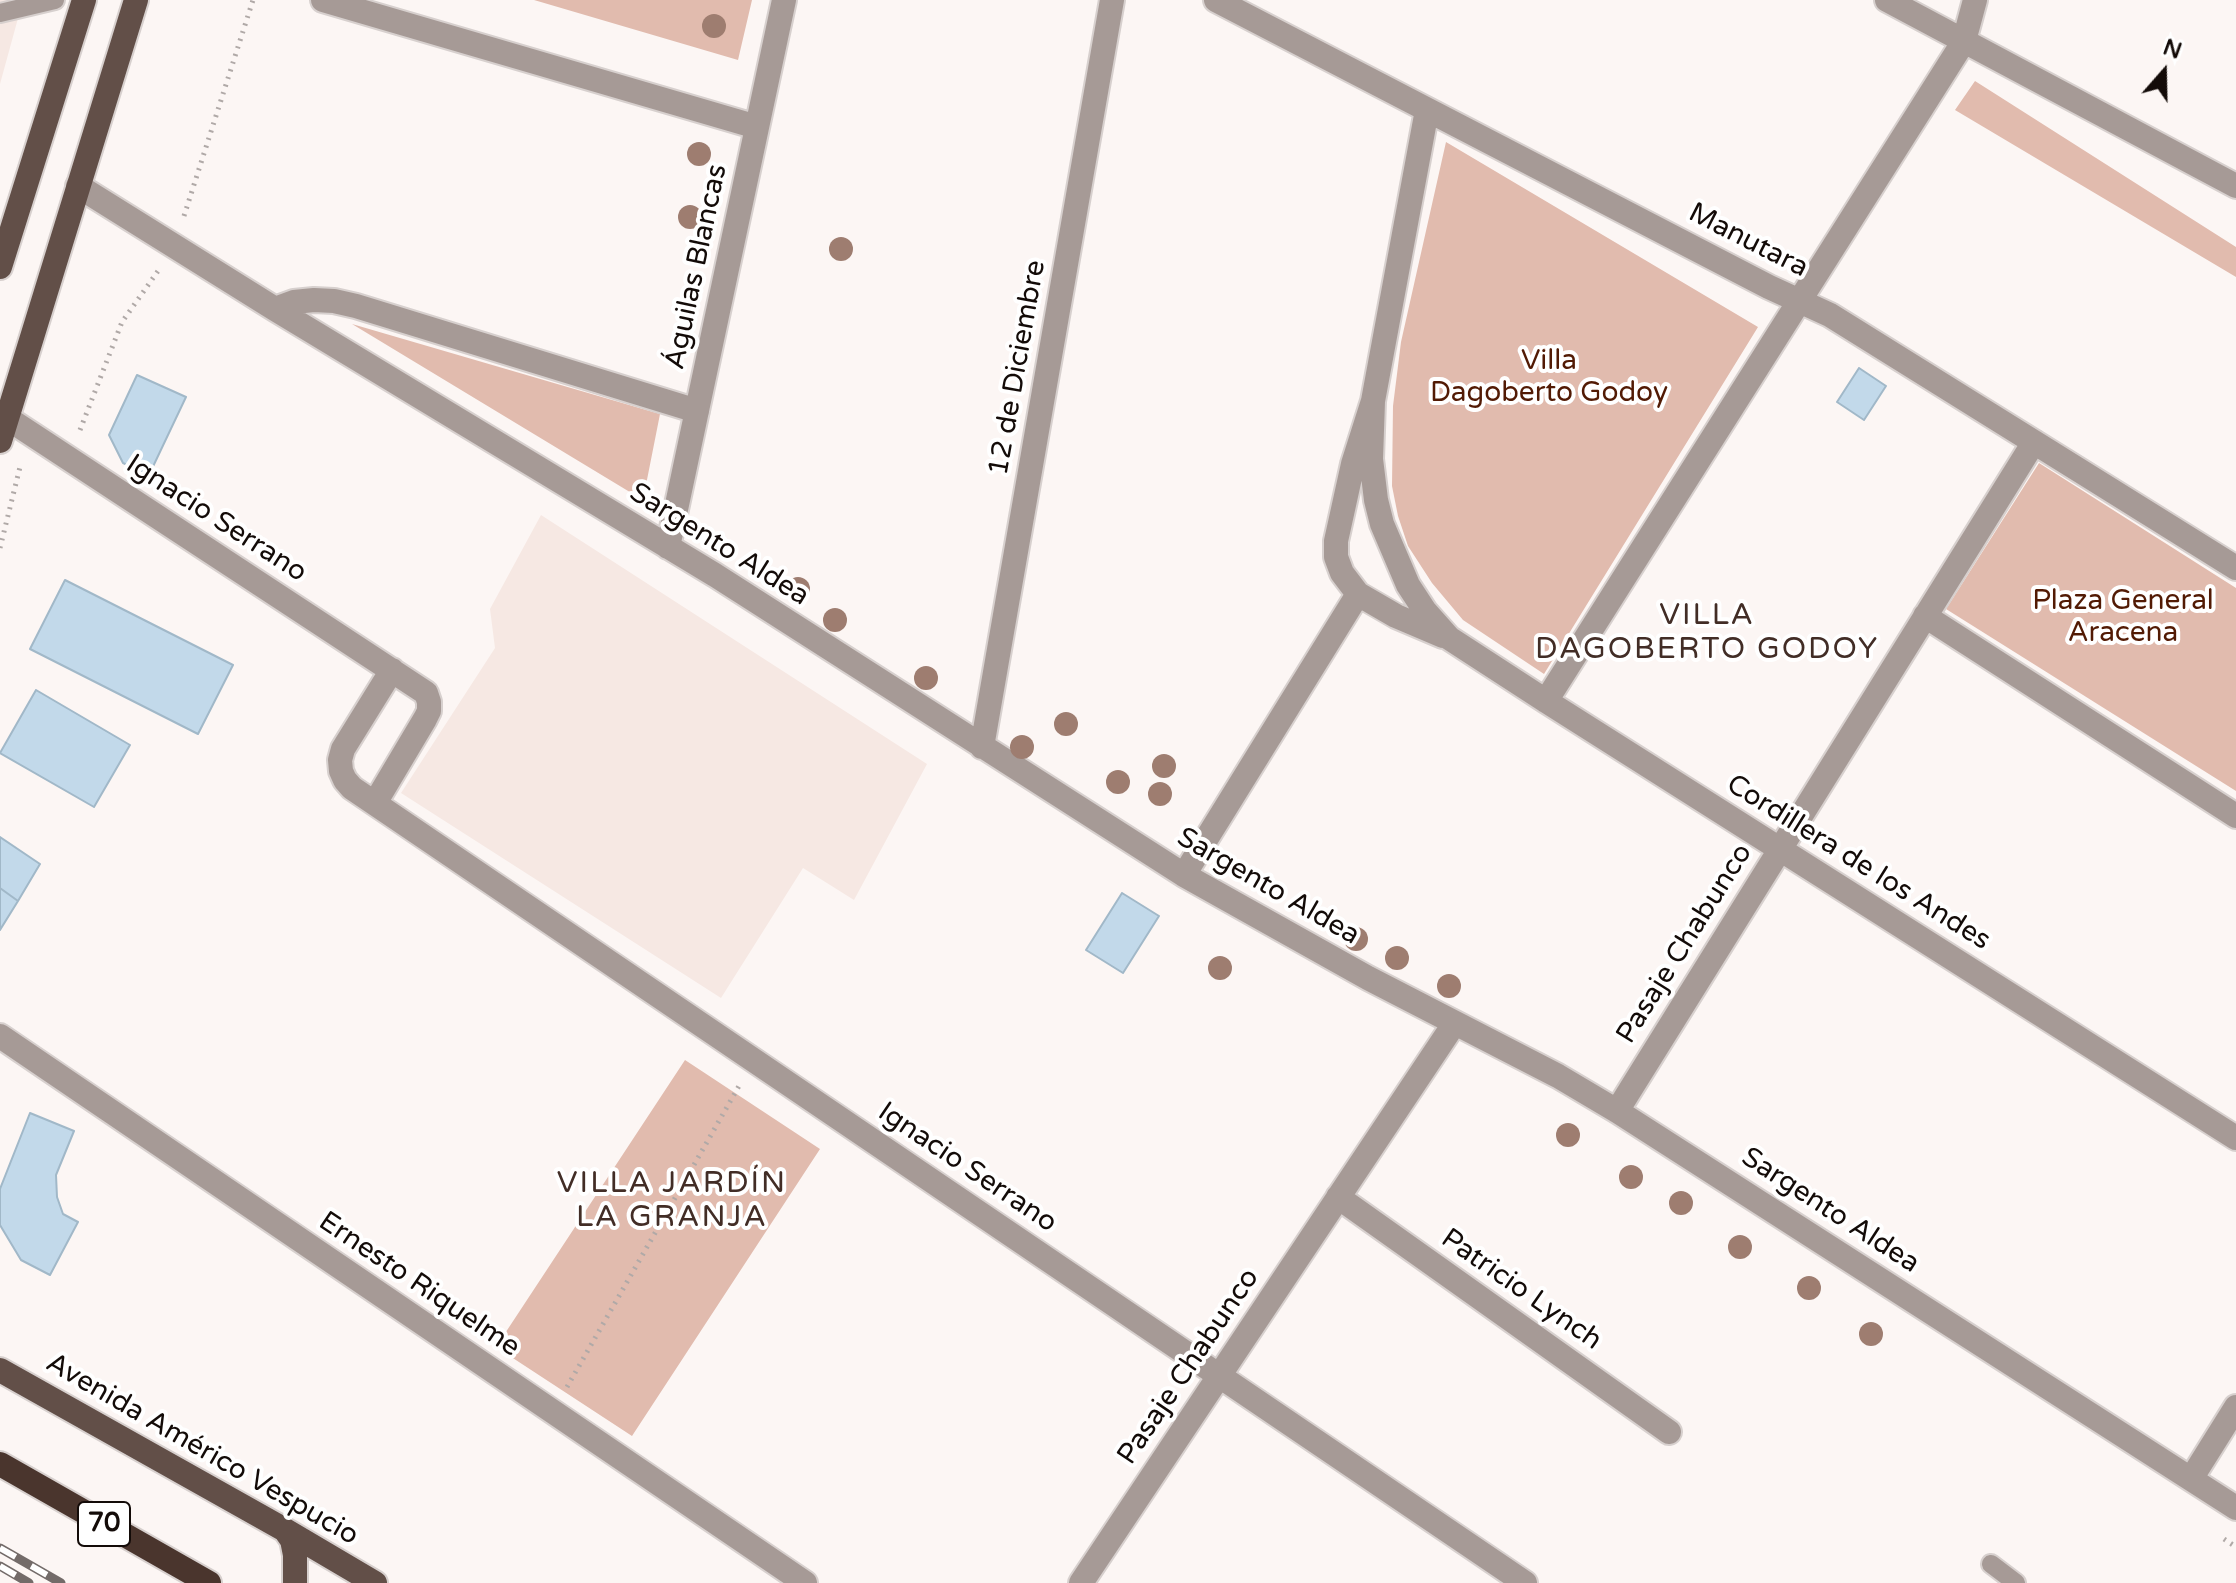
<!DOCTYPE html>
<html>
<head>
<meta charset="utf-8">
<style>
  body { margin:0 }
  #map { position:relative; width:2236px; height:1583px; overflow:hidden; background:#fcf6f4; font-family:"Varela Round",sans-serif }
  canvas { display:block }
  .north { position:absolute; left:2124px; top:32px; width:80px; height:80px; -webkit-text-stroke:6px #fff; paint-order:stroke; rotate:20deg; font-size:22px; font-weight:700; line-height:32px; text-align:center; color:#130b08 }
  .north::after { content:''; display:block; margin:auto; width:28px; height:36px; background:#130b08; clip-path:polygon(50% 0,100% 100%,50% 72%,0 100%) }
</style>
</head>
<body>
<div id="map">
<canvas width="2236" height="1583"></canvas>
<div class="north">N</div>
</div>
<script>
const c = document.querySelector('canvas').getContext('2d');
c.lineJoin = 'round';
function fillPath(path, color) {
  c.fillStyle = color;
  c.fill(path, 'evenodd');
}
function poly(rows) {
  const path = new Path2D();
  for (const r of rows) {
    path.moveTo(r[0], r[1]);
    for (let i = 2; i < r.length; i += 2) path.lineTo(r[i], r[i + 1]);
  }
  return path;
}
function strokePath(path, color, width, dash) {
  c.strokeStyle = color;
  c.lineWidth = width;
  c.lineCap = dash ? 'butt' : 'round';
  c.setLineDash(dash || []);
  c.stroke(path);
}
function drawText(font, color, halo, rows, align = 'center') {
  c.font = font + ' "Varela Round",sans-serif';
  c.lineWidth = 8;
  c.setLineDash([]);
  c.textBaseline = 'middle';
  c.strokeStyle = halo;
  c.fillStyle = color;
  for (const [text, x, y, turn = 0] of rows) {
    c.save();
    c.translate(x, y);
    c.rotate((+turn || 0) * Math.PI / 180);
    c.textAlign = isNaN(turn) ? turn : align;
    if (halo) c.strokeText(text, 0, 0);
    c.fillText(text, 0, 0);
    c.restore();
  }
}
fillPath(poly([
  [0,0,23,0,0,84],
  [541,515,927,764,854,900,803,868,721,998,401,793,495,648,490,609]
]), '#f6e8e3');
fillPath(poly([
  [534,0,752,0,738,60],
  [1975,81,2236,247,2236,277,1955,110],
  [1446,142,1758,327,1544,674,1463,620,1432,583,1408,546,1398,516,1392,486,1393,406,1401,342],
  [352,324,660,414,643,500,600,474],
  [2039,463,2236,588,2236,791,1946,609],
  [685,1060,820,1149,632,1436,496,1347]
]), '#e1bbae');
const building = poly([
  [1859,368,1886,386,1864,420,1837,402,1859,368],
  [137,375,186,397,149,475,123,463,109,435,137,375],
  [65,580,233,665,198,734,30,649,65,580],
  [36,690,130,745,94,807,0,753,36,690],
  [0,837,40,864,18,901,0,888,0,837],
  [0,888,18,901,0,930,0,888],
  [1122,893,1159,916,1123,973,1086,950,1122,893],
  [30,1113,74,1131,56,1175,57,1197,63,1214,78,1222,50,1275,21,1260,0,1225,0,1189,30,1113]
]);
fillPath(building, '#c2d9ea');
strokePath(building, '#a1b8c8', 2);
const lane = poly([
  [0,13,55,0],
  [1991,1564,2016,1583]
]);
const street = poly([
  [323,0,757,127],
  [1216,0,1769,287,1830,315,2236,568],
  [1887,0,2236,186],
  [1427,110,1373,401,1353,464,1336,541,1336,557,1342,573,1358,594,1396,616,1443,636],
  [78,186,275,309,715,575,1184,875,1368,978,1558,1076,1617,1111,2236,1508],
  [275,309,294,302,314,300,334,301,356,306,697,411],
  [1373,401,1371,459,1376,500,1382,524,1408,585,1425,611,1449,638,1546,701,2236,1138],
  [7,418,426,693,429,702,429,711,425,719,375,803],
  [668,547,784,0],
  [1925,616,2236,816],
  [392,670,343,749,340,760,341,771,345,780,352,788,1525,1583],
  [1546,701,1964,41,1975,0],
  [982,747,1112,0],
  [1184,875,1358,594],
  [0,1036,805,1583],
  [1617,1111,2034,442],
  [1338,1197,1669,1432],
  [2191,1479,2236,1407],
  [1081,1583,1454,1024]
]);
const primary = poly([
  [0,267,84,0],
  [0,441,136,0],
  [0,1370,285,1530,375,1583],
  [285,1530,292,1540,295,1555,295,1583]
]);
const highway = poly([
  [0,1464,209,1583]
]);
strokePath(lane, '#d7d0ce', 22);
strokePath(street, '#d7d0ce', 28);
strokePath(primary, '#d7d0ce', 28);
strokePath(highway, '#d7d0ce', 28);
strokePath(poly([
  [184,216,253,0],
  [80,430,122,322,158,271],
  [0,548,20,467],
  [567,1387,739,1086],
  [2224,1539,2236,1547]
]), '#b0a9a7', 5, [2, 6]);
strokePath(lane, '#a69a96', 18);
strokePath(street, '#a69a96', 24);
strokePath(primary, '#624f48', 24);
strokePath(highway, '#4a352d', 24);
const rail = poly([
  [0,1548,61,1583],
  [0,1566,29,1583]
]);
strokePath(rail, '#736b69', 9);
strokePath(rail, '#fff', 6, [18]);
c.fillStyle = '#9e7d70';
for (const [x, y] of [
  [714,26],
  [699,154],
  [690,217],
  [841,249],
  [798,589],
  [835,620],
  [926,678],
  [1066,724],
  [1022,747],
  [1164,766],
  [1118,782],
  [1160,794],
  [1356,939],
  [1397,958],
  [1220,968],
  [1449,986],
  [1568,1135],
  [1631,1177],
  [1681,1203],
  [1740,1247],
  [1809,1288],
  [1871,1334]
]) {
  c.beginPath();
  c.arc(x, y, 12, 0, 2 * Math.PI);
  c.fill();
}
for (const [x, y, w] of [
  [104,1524,52]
]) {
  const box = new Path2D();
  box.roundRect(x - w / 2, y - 22, w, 44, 6);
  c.fillStyle = '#fff';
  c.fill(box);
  strokePath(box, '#130b08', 2);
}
drawText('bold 26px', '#130b08', null, [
  ["70",104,1524]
]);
drawText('28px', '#130b08', '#fff', [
  ["Manutara",1748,241,27],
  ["Águilas Blancas",697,267,-78],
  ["12 de Diciembre",1018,368,-80],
  ["Ignacio Serrano",216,519,33],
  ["Sargento Aldea",719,545,32],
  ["Cordillera de los Andes",1858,863,32],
  ["Sargento Aldea",1268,887,30],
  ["Pasaje Chabunco",1685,944,-58],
  ["Ignacio Serrano",967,1168,34],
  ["Sargento Aldea",1830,1211,33],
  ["Ernesto Riquelme",419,1285,34],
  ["Patricio Lynch",1521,1290,35],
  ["Pasaje Chabunco",1189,1367,-56],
  ["Avenida Américo Vespucio",202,1450,30]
]);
drawText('28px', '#521a04', '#fff', [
  ["Villa",1549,362],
  ["Dagoberto Godoy",1549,394],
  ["Plaza General",2123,602],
  ["Aracena",2123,634]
]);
c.letterSpacing = '2px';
drawText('30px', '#422d26', '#fff', [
  ["VILLA",1707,616],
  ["DAGOBERTO GODOY",1707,650],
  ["VILLA JARDÍN",672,1184],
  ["LA GRANJA",672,1218]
]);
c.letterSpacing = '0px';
</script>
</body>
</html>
